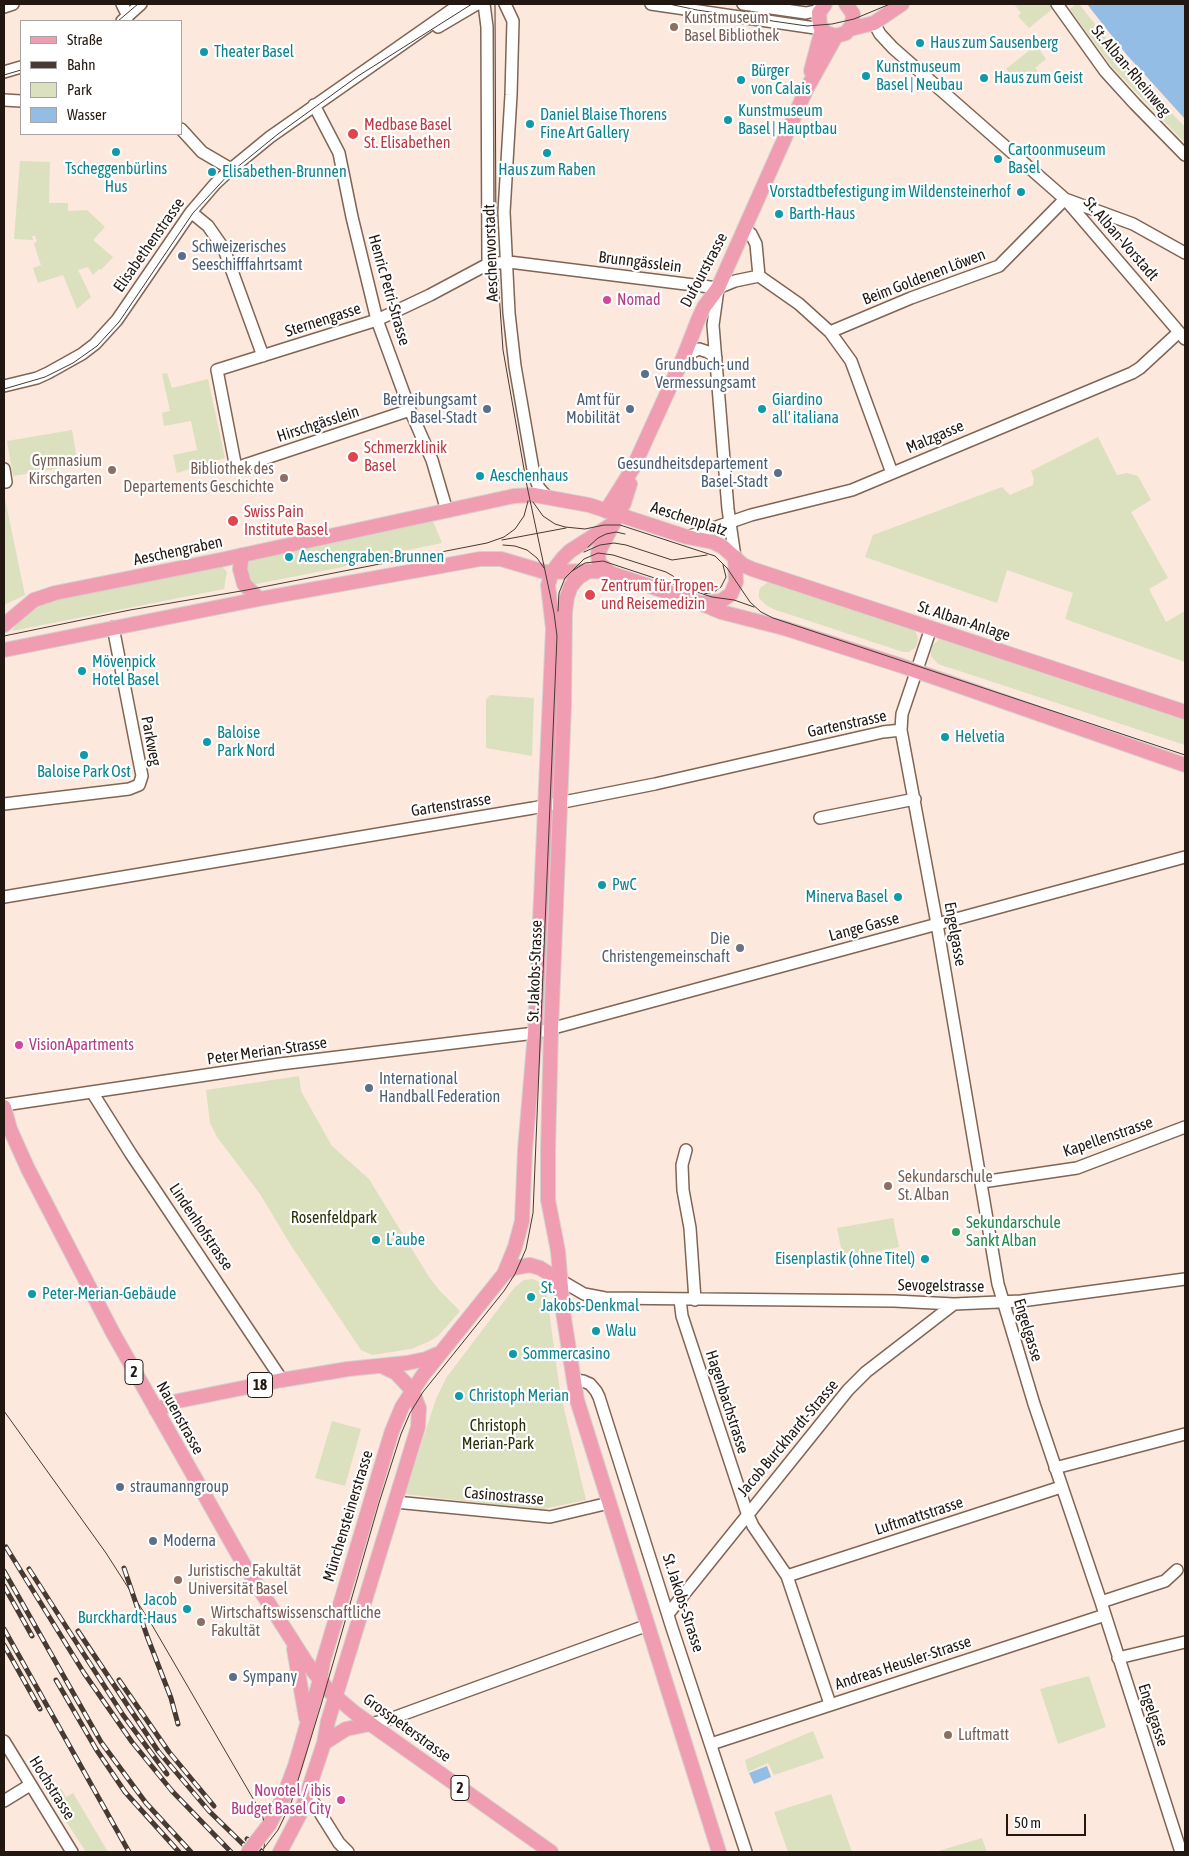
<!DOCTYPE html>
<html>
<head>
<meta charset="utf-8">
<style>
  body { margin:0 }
  #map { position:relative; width:1189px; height:1856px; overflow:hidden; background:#fce8dc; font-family:"Asap Condensed",sans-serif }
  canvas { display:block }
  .frame { position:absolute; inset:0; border:5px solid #231811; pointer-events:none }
  .legend { position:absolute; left:20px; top:20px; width:162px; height:115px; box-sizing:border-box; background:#fff; border:1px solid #a7a3a0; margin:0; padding:6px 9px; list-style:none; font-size:15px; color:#231811 }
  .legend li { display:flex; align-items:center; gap:10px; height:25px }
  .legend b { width:25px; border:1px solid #a7a3a0 }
  .scale { position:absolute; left:1006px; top:1814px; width:80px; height:22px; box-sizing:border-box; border:2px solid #231811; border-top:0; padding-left:6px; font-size:15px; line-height:18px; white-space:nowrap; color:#231811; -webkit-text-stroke:4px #fff; paint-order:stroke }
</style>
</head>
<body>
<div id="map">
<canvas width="1189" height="1856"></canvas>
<div class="frame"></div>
<ul class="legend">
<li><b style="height:6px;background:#f19db1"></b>Straße</li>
<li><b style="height:6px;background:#463a32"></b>Bahn</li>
<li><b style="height:14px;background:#dbe0bf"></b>Park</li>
<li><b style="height:14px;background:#94bde5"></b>Wasser</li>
</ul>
<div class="scale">50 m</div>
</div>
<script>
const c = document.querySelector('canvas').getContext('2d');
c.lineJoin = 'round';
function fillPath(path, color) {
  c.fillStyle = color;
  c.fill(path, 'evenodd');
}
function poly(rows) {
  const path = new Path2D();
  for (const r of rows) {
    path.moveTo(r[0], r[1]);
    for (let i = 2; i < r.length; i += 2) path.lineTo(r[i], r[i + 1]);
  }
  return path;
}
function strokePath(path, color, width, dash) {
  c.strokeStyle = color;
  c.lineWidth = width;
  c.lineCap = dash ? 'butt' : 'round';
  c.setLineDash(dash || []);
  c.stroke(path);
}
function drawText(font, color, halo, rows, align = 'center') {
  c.font = font + ' "Asap Condensed",sans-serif';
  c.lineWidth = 4.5;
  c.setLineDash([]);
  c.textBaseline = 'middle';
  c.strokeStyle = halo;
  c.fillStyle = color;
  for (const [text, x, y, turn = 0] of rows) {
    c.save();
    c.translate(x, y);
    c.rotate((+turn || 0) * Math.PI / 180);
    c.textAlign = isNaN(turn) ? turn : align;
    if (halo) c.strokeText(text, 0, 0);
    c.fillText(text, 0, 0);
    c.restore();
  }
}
fillPath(poly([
  [1014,4,1052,4,1055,7,1029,28,1018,16,1021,13],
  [1076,4,1079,4,1138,78,1185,127,1185,143,1112,67,1070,9],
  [1036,45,1046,59,1035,68,1038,71,1021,86,1006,69],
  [20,161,50,162,49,203,68,203,68,211,87,210,105,227,93,240,113,257,101,270,99,269,93,275,88,267,78,270,91,297,77,309,63,275,38,283,33,268,41,265,34,244,37,241,35,236,32,236,33,240,14,239],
  [167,373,172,388,208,379,225,458,177,473,173,455,197,450,191,421,164,426,162,413,170,411,162,374],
  [72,430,78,465,13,476,7,441],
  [1098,437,1117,475,1127,473,1138,476,1151,500,1131,512,1168,578,1149,589,1166,622,1185,611,1185,662,1065,619,1073,593,1007,570,997,603,865,557,873,535,1002,487,1010,495,1033,485,1034,479,1031,471],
  [4,494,25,595,4,605],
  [433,521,442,543,373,557,368,562,251,585,245,564,249,559],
  [220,564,227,572,224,589,12,631,19,620,42,602],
  [767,583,772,583,915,630,918,638,916,647,909,652,903,652,773,609,766,605,759,598,759,592,760,588],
  [939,639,946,639,1185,719,1185,745,938,664,931,656,931,651,933,645],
  [490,695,534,698,532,756,486,748,486,700],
  [299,1076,301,1091,332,1146,369,1179,429,1277,439,1290,460,1311,438,1336,428,1342,411,1349,372,1355,361,1350,292,1247,260,1194,217,1137,210,1123,206,1090],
  [893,1218,899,1247,843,1258,837,1228],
  [532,1279,542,1283,546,1289,560,1392,586,1500,538,1510,405,1494,436,1399,446,1378,515,1287,524,1280],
  [332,1421,361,1429,345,1486,315,1478],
  [1089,1676,1106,1727,1058,1744,1040,1689],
  [813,1731,824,1758,774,1775,768,1763,748,1772,745,1760],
  [59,1785,66,1797,73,1793,108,1852,86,1852,47,1792],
  [831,1794,852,1852,788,1852,774,1812],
  [982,1838,987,1852,935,1852]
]), '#dbe0bf');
fillPath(poly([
  [1087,4,1185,4,1185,119,1126,54],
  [767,1766,771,1777,754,1784,749,1773]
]), '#94bde5');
const minor = poly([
  [122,4,128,16],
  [484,4,487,27,488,264],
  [505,4,513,21,511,95,504,212,509,313,515,366,534,475,539,488,548,498],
  [651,4,822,29],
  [743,4,806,13,815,11,821,8],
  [1057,4,1105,71,1135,104,1185,155],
  [4,7,13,4],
  [122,21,141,4],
  [874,23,880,34,893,48,1065,199,1185,339],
  [438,27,477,4],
  [4,72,21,67],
  [4,100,21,101],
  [314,105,339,153,352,217,377,320,410,410,432,460,447,511],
  [181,129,202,152,231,169],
  [1065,199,1133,224,1185,253],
  [191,212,208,226,224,249,263,356],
  [745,229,751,234,756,244,759,276],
  [759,276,799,304,830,332,851,361,892,473],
  [718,289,713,325,728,509,735,557],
  [830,332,911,298,999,266,1065,199],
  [684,356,699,349,708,352,716,358],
  [4,386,37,378,48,373,82,354,95,344,117,320,191,212,215,184,231,169,270,137,460,4],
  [410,410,236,468,217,370,377,320,430,295,488,264,509,262,718,288,735,281,759,276],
  [4,469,6,482],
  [687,537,751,515,852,490,1132,373,1140,368,1179,332],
  [931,628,902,714,901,730,937,924,998,1284,1034,1404,1101,1602,1181,1852],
  [4,804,129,789,139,785,142,776,113,627],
  [820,818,915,799],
  [4,897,533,808,655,784,883,732,901,730],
  [92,1092,131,1154,282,1380],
  [4,1105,280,1064,535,1033,1185,857],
  [686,1150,682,1165,683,1190,690,1228,695,1300],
  [982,1182,1077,1168,1185,1127],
  [560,1280,584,1294,605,1298,894,1301,954,1304,1021,1301,1185,1279],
  [680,1300,682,1316,747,1513,753,1526,787,1576,830,1704],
  [573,1380,583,1381,590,1384,596,1391,599,1397,672,1628,746,1852],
  [1055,1468,1185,1434],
  [395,1502,550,1517,609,1503],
  [787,1576,1061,1487],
  [1101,1602,1165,1581,1177,1570],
  [668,1614,848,1390,866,1372,954,1304],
  [1118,1658,1185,1642],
  [370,1724,390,1719,648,1625],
  [4,1741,72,1852],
  [711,1744,1105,1615],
  [307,1792,339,1843,348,1852],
  [4,1801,30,1785]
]);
const major = poly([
  [825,4,819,13,820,26,826,33,836,36,846,33,852,25,853,14,846,4],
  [850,29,874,23,902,4],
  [811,71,822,29],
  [606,511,633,468,684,356,698,320,704,307,718,288,807,88,836,36],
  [242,555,240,569,244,584,259,599],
  [589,571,579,577,571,586,567,597,565,612,564,706,551,1029,548,1150,548,1200,558,1251,563,1312,577,1400,719,1852],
  [610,573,599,563,598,553,624,503,630,484],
  [703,603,721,601,731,594,736,582,735,557],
  [4,625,34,600,55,593,220,560,514,496,534,495,589,505,687,537,713,542,723,547,743,565,752,569,1185,712],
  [4,650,259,599,480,559,501,559,545,572,597,571,610,573,700,603,721,612,784,628,899,665,1185,765],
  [4,1107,10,1129,28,1169,113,1333,243,1563,306,1662,329,1691,355,1713,551,1852],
  [504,1274,515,1247,522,1221,525,1150,535,1033,553,629,548,585,552,572,563,558,570,551,614,523],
  [156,1410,178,1401,282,1380,348,1369,407,1363,426,1359,438,1354],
  [294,1649,306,1718],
  [324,1743,346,1729,370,1724],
  [269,1825,283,1798,295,1766,320,1680,323,1662,384,1457,392,1431,402,1407,423,1375,504,1274,513,1268,530,1265,540,1268,560,1280],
  [280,1852,301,1812,324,1743,328,1721,418,1427,419,1408,412,1390,396,1373,382,1366]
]);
strokePath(minor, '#816554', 14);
strokePath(major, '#d3d1cf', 16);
strokePath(minor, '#fff', 11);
strokePath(major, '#f19db1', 14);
strokePath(poly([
  [669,4,697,10,807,26,832,24,854,19,890,4],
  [118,21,138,4],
  [4,75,21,70],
  [4,389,45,377,73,363,97,346,119,322,193,213,230,173,278,134,358,76,472,4],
  [533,502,543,516,555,524,565,527,585,529,604,525,620,525,715,556,727,568,750,602,761,612,773,618,1185,755],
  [502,540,566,528],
  [503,545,515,546,527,550,537,558,544,568],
  [588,547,598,538,606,534,616,532,625,534],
  [584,552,600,545,614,543,626,545,672,560,707,555],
  [572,571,585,563,603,561,712,597,734,600,754,607],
  [704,594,714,592,721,587,726,577,723,565],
  [558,611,559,593,565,578,584,559,598,553,613,555,666,572,673,576,684,586],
  [4,636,130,610,247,590,487,543,504,537,515,529,524,516,528,501],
  [4,1411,106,1553,152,1625,262,1814,266,1830,264,1848],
  [261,1852,278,1830,291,1803,321,1705,379,1503,401,1434,410,1413,423,1392,504,1291,515,1274,526,1249,533,1213,557,636,554,613,527,486,503,350,496,250,495,4]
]), '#463a32', 1);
const rail = poly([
  [6,1547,84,1673,132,1742,172,1791,231,1852],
  [124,1568,147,1636,171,1698,178,1724],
  [29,1569,123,1715,167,1774],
  [4,1571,101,1742,146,1803,191,1852],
  [4,1586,32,1636],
  [4,1629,129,1852],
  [78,1631,158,1751,209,1811,251,1852],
  [4,1645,40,1709],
  [56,1680,96,1749,125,1792,179,1852],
  [119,1680,169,1752,214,1806],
  [247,1839,262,1852]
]);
strokePath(rail, '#463a32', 5);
strokePath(rail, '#fff', 3, [9]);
const majorBridge = poly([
  [248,1852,269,1825]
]);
strokePath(majorBridge, '#d3d1cf', 16, []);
strokePath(majorBridge, '#f19db1', 14);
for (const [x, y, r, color] of [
  [674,27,5,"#8d6e63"],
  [920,43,5,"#0f9aa8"],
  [204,52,5,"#0f9aa8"],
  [866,76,5,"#0f9aa8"],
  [984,78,5,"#0f9aa8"],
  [741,80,5,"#0f9aa8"],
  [728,120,5,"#0f9aa8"],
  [530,124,5,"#0f9aa8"],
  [353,134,6,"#e0444e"],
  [116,152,5,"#0f9aa8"],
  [547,153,5,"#0f9aa8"],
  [998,159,5,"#0f9aa8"],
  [212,172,5,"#0f9aa8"],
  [1021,192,5,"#0f9aa8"],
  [779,214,5,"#0f9aa8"],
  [182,256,5,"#5c6f8a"],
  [607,300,5,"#d1479c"],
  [645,374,5,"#5c6f8a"],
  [487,409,5,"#5c6f8a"],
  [630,409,5,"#5c6f8a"],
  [762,409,5,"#0f9aa8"],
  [353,457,6,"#e0444e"],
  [112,470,5,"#8d6e63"],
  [778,473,5,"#5c6f8a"],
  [480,476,5,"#0f9aa8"],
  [284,478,5,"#8d6e63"],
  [233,521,6,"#e0444e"],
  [289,557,5,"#0f9aa8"],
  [590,595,6,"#e0444e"],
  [82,671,5,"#0f9aa8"],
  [945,737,5,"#0f9aa8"],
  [207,742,5,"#0f9aa8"],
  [84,755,5,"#0f9aa8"],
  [602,885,5,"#0f9aa8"],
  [898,897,5,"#0f9aa8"],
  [740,948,5,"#6b7280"],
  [19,1045,5,"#d1479c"],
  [369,1088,5,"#5c6f8a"],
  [888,1186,5,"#8d6e63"],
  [956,1232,5,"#2e9e5b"],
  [376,1240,5,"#0f9aa8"],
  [925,1259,5,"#0f9aa8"],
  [32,1294,5,"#0f9aa8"],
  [531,1297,5,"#0f9aa8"],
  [596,1331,5,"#0f9aa8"],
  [513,1354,5,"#0f9aa8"],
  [459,1396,5,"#0f9aa8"],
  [120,1487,5,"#5c6f8a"],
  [153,1541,5,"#5c6f8a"],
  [178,1580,5,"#8d6e63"],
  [187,1609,5,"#0f9aa8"],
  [201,1622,5,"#8d6e63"],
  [233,1677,5,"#5c6f8a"],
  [948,1735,5,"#8d6e63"],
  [341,1800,5,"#d1479c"]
]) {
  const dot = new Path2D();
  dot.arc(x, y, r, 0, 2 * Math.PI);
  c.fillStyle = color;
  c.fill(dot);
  strokePath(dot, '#fff', 2);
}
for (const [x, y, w] of [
  [134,1372,18],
  [260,1385,25],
  [460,1788,18]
]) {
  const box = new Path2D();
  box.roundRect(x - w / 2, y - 12.5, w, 25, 4);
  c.fillStyle = '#fff';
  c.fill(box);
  strokePath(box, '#231811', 1);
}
drawText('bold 15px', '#231811', null, [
  ["2",134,1372],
  ["18",260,1385],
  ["2",460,1788]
]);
drawText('16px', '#785e54', '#fff', [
  ["Kunstmuseum",684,18],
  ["Basel Bibliothek",684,36],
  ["Gymnasium",102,461,"right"],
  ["Kirschgarten",102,479,"right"],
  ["Bibliothek des",274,469,"right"],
  ["Departements Geschichte",274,487,"right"],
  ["Sekundarschule",898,1177],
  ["St. Alban",898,1195],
  ["Juristische Fakultät",188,1571],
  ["Universität Basel",188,1589],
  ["Wirtschaftswissenschaftliche",211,1613],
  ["Fakultät",211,1631],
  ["Luftmatt",958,1735]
], 'left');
drawText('16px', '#0d838f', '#fff', [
  ["Haus zum Sausenberg",930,43],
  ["Theater Basel",214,52],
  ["Kunstmuseum",876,67],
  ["Basel | Neubau",876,85],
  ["Bürger",751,71],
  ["von Calais",751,89],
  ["Haus zum Geist",994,78],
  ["Kunstmuseum",738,111],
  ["Basel | Hauptbau",738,129],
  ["Daniel Blaise Thorens",540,115],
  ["Fine Art Gallery",540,133],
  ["Cartoonmuseum",1008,150],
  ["Basel",1008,168],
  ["Tscheggenbürlins",116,169,"center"],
  ["Hus",116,187,"center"],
  ["Haus zum Raben",547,170,"center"],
  ["Elisabethen-Brunnen",222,172],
  ["Vorstadtbefestigung im Wildensteinerhof",1011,192,"right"],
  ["Barth-Haus",789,214],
  ["Giardino",772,400],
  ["all' italiana",772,418],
  ["Aeschenhaus",490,476],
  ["Aeschengraben-Brunnen",299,557],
  ["Mövenpick",92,662],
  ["Hotel Basel",92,680],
  ["Baloise",217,733],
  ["Park Nord",217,751],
  ["Helvetia",955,737],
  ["Baloise Park Ost",84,772,"center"],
  ["PwC",612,885],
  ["Minerva Basel",888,897,"right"],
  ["L’aube",386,1240],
  ["Eisenplastik (ohne Titel)",915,1259,"right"],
  ["St.",541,1288],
  ["Jakobs-Denkmal",541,1306],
  ["Peter-Merian-Gebäude",42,1294],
  ["Walu",606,1331],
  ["Sommercasino",523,1354],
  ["Christoph Merian",469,1396],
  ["Jacob",177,1600,"right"],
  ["Burckhardt-Haus",177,1618,"right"]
], 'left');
drawText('16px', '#231811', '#fff', [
  ["St. Alban-Rheinweg",1131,71,50],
  ["St. Alban-Vorstadt",1121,239,49],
  ["Elisabethenstrasse",149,245,-55],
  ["Aeschenvorstadt",491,253,-92],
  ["Brunngässlein",640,262,7],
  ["Dufourstrasse",704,270,-62],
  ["Beim Goldenen Löwen",924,277,-21],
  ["Henric Petri-Strasse",389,290,74],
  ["Sternengasse",323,320,-18],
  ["Hirschgässlein",318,424,-18],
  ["Malzgasse",935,437,-23],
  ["Aeschenplatz",689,519,18],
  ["Aeschengraben",178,551,-12],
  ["St. Alban-Anlage",964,621,18],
  ["Gartenstrasse",847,724,-12],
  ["Parkweg",151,741,79],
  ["Gartenstrasse",451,805,-9],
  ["Lange Gasse",864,927,-15],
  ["Engelgasse",955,934,80],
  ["St. Jakobs-Strasse",535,971,-88],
  ["Peter Merian-Strasse",267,1051,-8],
  ["Kapellenstrasse",1108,1137,-19],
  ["Lindenhofstrasse",201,1227,56],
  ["Sevogelstrasse",941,1286,1],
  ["Engelgasse",1028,1330,73],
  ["Hagenbachstrasse",727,1402,72],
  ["Nauenstrasse",180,1418,61],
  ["Jacob Burckhardt-Strasse",788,1438,-50],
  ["Casinostrasse",504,1496,5],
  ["Münchensteinerstrasse",348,1516,-73],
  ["Luftmattstrasse",919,1516,-18],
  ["St. Jakobs-Strasse",683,1603,72],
  ["Andreas Heusler-Strasse",903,1663,-18],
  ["Engelgasse",1153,1715,72],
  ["Grosspeterstrasse",407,1728,36],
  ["Hochstrasse",52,1788,58]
]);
drawText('16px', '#be3a42', '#fff', [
  ["Medbase Basel",364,125],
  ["St. Elisabethen",364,143],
  ["Schmerzklinik",364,448],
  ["Basel",364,466],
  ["Swiss Pain",244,512],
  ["Institute Basel",244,530],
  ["Zentrum für Tropen-",601,586],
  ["und Reisemedizin",601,604]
], 'left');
drawText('16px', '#4e5e75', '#fff', [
  ["Schweizerisches",192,247],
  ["Seeschifffahrtsamt",192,265],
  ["Grundbuch- und",655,365],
  ["Vermessungsamt",655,383],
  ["Betreibungsamt",477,400,"right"],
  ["Basel-Stadt",477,418,"right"],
  ["Amt für",620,400,"right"],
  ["Mobilität",620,418,"right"],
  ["Gesundheitsdepartement",768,464,"right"],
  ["Basel-Stadt",768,482,"right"],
  ["International",379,1079],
  ["Handball Federation",379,1097],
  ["straumanngroup",130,1487],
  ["Moderna",163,1541],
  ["Sympany",243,1677]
], 'left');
drawText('16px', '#b23c85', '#fff', [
  ["Nomad",617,300],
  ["VisionApartments",29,1045],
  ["Novotel / ibis",331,1791,"right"],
  ["Budget Basel City",331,1809,"right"]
], 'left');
drawText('16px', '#5b616d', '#fff', [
  ["Die",730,939],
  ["Christengemeinschaft",730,957]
], 'right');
drawText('16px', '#2b2f04', '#fff', [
  ["Rosenfeldpark",334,1218],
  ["Christoph",498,1426],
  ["Merian-Park",498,1444]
]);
drawText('16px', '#27864d', '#fff', [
  ["Sekundarschule",966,1223],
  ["Sankt Alban",966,1241]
], 'left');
</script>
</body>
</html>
